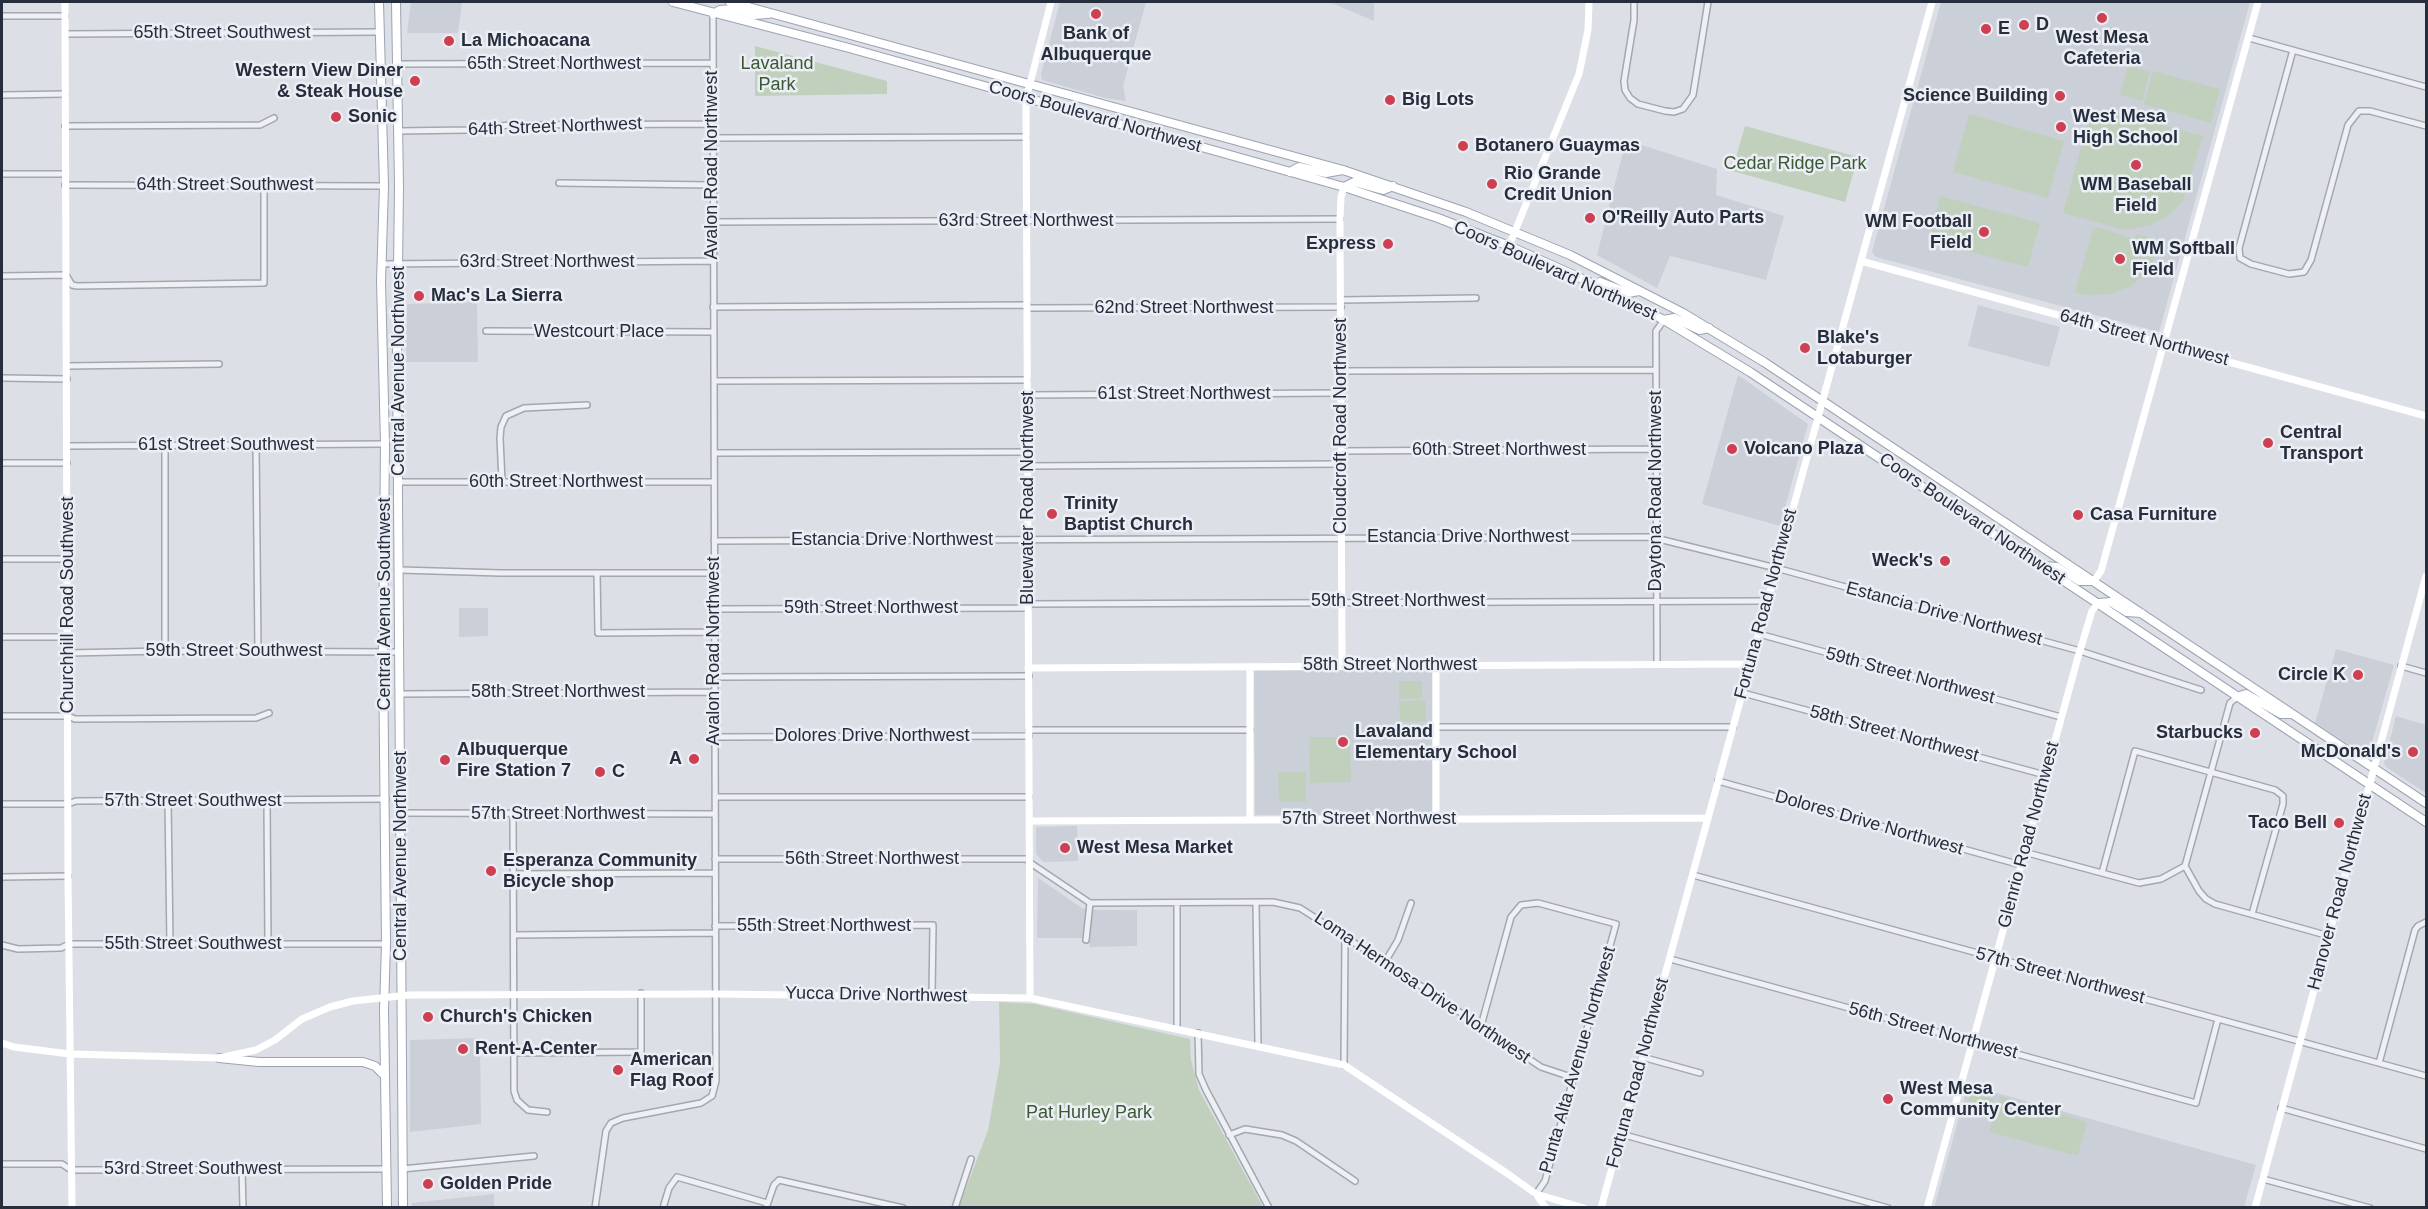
<!DOCTYPE html>
<html>
<head>
<meta charset="utf-8">
<style>
  body { margin:0 }
  #map { position:relative; width:2428px; height:1209px; overflow:hidden; background:#dce0e6; font-family:Helvetica,sans-serif }
  canvas { display:block }
  .frame { position:absolute; inset:0; border:3px solid #262d3c; pointer-events:none }
</style>
</head>
<body>
<div id="map">
<canvas width="2428" height="1209"></canvas>
<div class="frame"></div>
</div>
<script>
const c = document.querySelector('canvas').getContext('2d');
c.lineJoin = 'round';
function fillPath(path, color) {
  c.fillStyle = color;
  c.fill(path, 'evenodd');
}
function poly(rows) {
  const path = new Path2D();
  for (const r of rows) {
    path.moveTo(r[0], r[1]);
    for (let i = 2; i < r.length; i += 2) path.lineTo(r[i], r[i + 1]);
  }
  return path;
}
function strokePath(path, color, width, dash) {
  c.strokeStyle = color;
  c.lineWidth = width;
  c.lineCap = dash ? 'butt' : 'round';
  c.setLineDash(dash || []);
  c.stroke(path);
}
function drawText(font, color, halo, rows, align = 'center') {
  c.font = font + ' Helvetica,sans-serif';
  c.lineWidth = 5;
  c.setLineDash([]);
  c.textBaseline = 'middle';
  c.strokeStyle = halo;
  c.fillStyle = color;
  for (const [text, x, y, turn = 0] of rows) {
    c.save();
    c.translate(x, y);
    c.rotate((+turn || 0) * Math.PI / 180);
    c.textAlign = isNaN(turn) ? turn : align;
    if (halo) c.strokeText(text, 0, 0);
    c.fillText(text, 0, 0);
    c.restore();
  }
}
fillPath(poly([
  [411,2,462,2,458,33,407,33],
  [1060,2,1146,2,1123,86,1126,101,1105,98,1042,80,1041,74],
  [1326,2,1374,2,1374,21,1334,4],
  [1941,2,2250,2,2159,332,1876,257,1872,252],
  [1626,140,1717,169,1716,195,1784,216,1766,280,1670,256,1657,288,1597,255],
  [477,302,478,362,406,362,407,304],
  [1978,305,2060,327,2049,367,1968,346],
  [1738,375,1808,424,1780,526,1702,504],
  [459,608,488,608,488,636,459,637],
  [2336,649,2394,665,2371,746,2368,750,2360,753,2315,723],
  [1432,670,1432,814,1255,815,1254,671],
  [2396,716,2426,725,2426,793,2386,767,2384,763],
  [1077,826,1078,861,1043,862,1036,854,1036,827],
  [1038,878,1082,908,1094,910,1137,910,1137,946,1090,947,1089,938,1037,938],
  [480,1038,481,1124,410,1132,410,1040],
  [1968,1085,2256,1165,2244,1207,1934,1208],
  [494,1194,494,1207,412,1207,412,1203]
]), '#cacfd8');
fillPath(poly([
  [755,46,887,81,887,94,755,96],
  [2128,66,2150,72,2142,101,2120,95],
  [2153,71,2220,89,2211,123,2144,104],
  [2108,110,2203,136,2183,201,2172,213,2151,225,2127,230,2121,229,2063,213,2088,122,2091,122,2092,118,2102,113,2107,114],
  [1969,114,2064,141,2048,198,1953,172],
  [1745,126,1858,157,1845,202,1732,171],
  [1940,196,2040,223,2028,267,1929,241],
  [2098,227,2134,239,2137,234,2160,241,2152,264,2132,286,2112,294,2086,295,2075,292,2093,229],
  [1399,681,1422,681,1422,698,1399,699],
  [1425,700,1426,721,1400,722,1399,701],
  [1309,737,1350,737,1351,782,1310,783],
  [1278,772,1306,772,1306,802,1279,802],
  [999,1002,1035,1004,1190,1039,1191,1060,1199,1090,1263,1207,959,1207,988,1130,1000,1063],
  [1971,1092,1994,1099,1990,1114,1967,1107],
  [2000,1096,2087,1122,2078,1156,1989,1132]
]), '#c1d0bd');
const street = poly([
  [1634,2,1634,20,1624,81,1625,90,1630,98,1638,104,1665,111,1674,112,1683,109,1693,95,1708,2],
  [2,16,65,16],
  [66,34,379,32],
  [2249,38,2426,87],
  [2293,50,2239,248,2240,258,2251,264,2289,274,2304,272,2311,260,2348,125,2359,111,2370,111,2426,126],
  [396,64,712,63],
  [2,95,65,94],
  [65,126,260,125,274,118],
  [398,131,467,130,509,125,712,124],
  [712,138,1026,137],
  [2,174,65,174],
  [559,183,712,185],
  [65,185,384,186],
  [713,222,1340,219],
  [382,264,712,261],
  [2,276,66,275,72,285,77,286,264,283,264,185],
  [1341,300,1476,298],
  [713,307,1027,305],
  [1027,308,1341,307],
  [486,331,713,332],
  [67,366,219,364],
  [1342,371,1655,370],
  [2,378,67,379],
  [714,381,1027,380],
  [1027,395,1341,393],
  [256,444,258,651],
  [67,446,385,444],
  [1341,451,1656,449],
  [714,453,1027,452],
  [2,463,67,463],
  [1028,466,1341,464],
  [399,482,713,482],
  [502,482,500,438,501,427,506,416,524,408,587,405],
  [714,541,1651,537,1776,568,2080,651,2201,690],
  [2,559,68,559],
  [400,570,501,573,714,573],
  [597,573,598,633,714,632],
  [1028,604,1768,601],
  [714,609,1028,608],
  [1759,634,2061,717],
  [2,637,68,637],
  [165,651,165,445],
  [68,653,165,651,399,652],
  [1657,664,1656,331,1664,320],
  [2401,666,2426,673],
  [715,677,1029,676],
  [1743,693,2045,775],
  [400,694,715,692],
  [2,716,68,716,75,719,256,718,269,713],
  [1436,727,1733,727],
  [1029,730,1250,730],
  [715,737,1029,736],
  [1718,781,2021,865],
  [715,797,1029,797],
  [168,801,170,945],
  [267,801,268,944],
  [2,804,68,804,76,801,386,799],
  [400,813,715,814],
  [513,815,514,1091,517,1100,528,1110,547,1112],
  [2024,852,2139,883,2161,879,2185,866],
  [715,859,1029,859],
  [1029,862,1090,903,1273,902,1300,908,1403,974,1541,1067,1574,1078],
  [2185,866,2230,703,2237,697],
  [2185,866,2199,891,2206,899,2215,904,2329,936],
  [2102,873,2135,751,2275,790,2283,796,2283,804,2252,914],
  [513,874,715,873],
  [1693,875,2426,1076],
  [2,877,68,876],
  [1256,902,1258,1045],
  [1177,904,1177,1028],
  [715,926,933,925,932,995],
  [514,935,715,933],
  [1086,940,1090,903],
  [2,945,18,949,61,948,69,944,386,944],
  [1670,959,2196,1103,2218,1019],
  [1385,962,1398,940,1411,903],
  [1481,1026,1511,917,1521,905,1538,903,1616,924,1545,1181,1536,1194],
  [1198,1033,1199,1074,1206,1090,1269,1208],
  [514,1053,641,1052,641,993],
  [1642,1057,1700,1073],
  [2379,1063,2415,930,2418,926,2426,922],
  [1344,1065,1345,937],
  [2281,1108,2426,1149],
  [1621,1134,1888,1208],
  [1229,1135,1245,1129,1282,1135,1296,1141,1355,1181],
  [2,1164,62,1164,71,1170,387,1169],
  [242,1169,243,1208],
  [402,1169,534,1156],
  [2263,1179,2370,1208],
  [595,1208,606,1131,611,1123,623,1118,701,1103,712,1096,716,1081,713,14],
  [663,1208,669,1188,677,1177,767,1203],
  [766,1208,774,1185,779,1180,903,1208],
  [955,1208,971,1159]
]);
const primary = poly([
  [379,2,384,186,381,281,385,444,383,652,386,944,384,1010,387,1208],
  [396,2,399,186,397,354,403,1208],
  [673,2,849,48,1344,187,1438,218,1509,246,1587,281,1664,320,1750,372,2426,822],
  [730,2,1343,170,1466,212,1570,255,1683,313,1764,362,2426,803],
  [713,14,720,10,731,9,754,15,768,14],
  [1290,172,1299,167,1326,173,1343,170],
  [1344,187,1354,182,1383,190,1393,186],
  [1600,282,1628,293,1639,291],
  [1664,320,1674,318,1700,330,1709,328],
  [2045,566,2057,567,2079,581,2094,581],
  [2099,603,2111,602,2127,612,2141,613],
  [2237,697,2246,694,2281,714,2290,714],
  [219,1058,259,1062,363,1062,375,1066,385,1076]
]);
strokePath(street, '#a2a7b0', 8);
strokePath(primary, '#9ba4b2', 10);
strokePath(street, '#eef0f4', 5);
strokePath(poly([
  [65,2,68,876,72,1208],
  [1509,246,1579,74,1588,30,1589,2],
  [1861,261,2426,416],
  [2094,581,2101,571,2258,2],
  [1436,665,1436,818],
  [1342,666,1340,219,1341,197,1344,187],
  [1250,667,1250,820],
  [1028,668,1751,664],
  [1029,821,1708,818],
  [1030,998,1026,99,1051,2],
  [2,1043,14,1047,70,1054,219,1058,256,1050,275,1040,302,1019,330,1007,353,1001,409,995,716,994,1030,998,1344,1065,1508,1174,1536,1194,1546,1208],
  [1536,1194,1584,1208],
  [1601,1208,1932,2],
  [1927,1208,2078,657,2092,611,2098,603],
  [2255,1208,2426,576]
]), '#fff', 7);
strokePath(primary, '#fff', 8);
for (const [x, y, r, color] of [
  [1096,14,6,"#cd3f51"],
  [2102,18,6,"#cd3f51"],
  [2024,25,6,"#cd3f51"],
  [1986,29,6,"#cd3f51"],
  [449,41,6,"#cd3f51"],
  [415,81,6,"#cd3f51"],
  [2060,96,6,"#cd3f51"],
  [1390,100,6,"#cd3f51"],
  [336,117,6,"#cd3f51"],
  [2061,127,6,"#cd3f51"],
  [1463,146,6,"#cd3f51"],
  [2136,165,6,"#cd3f51"],
  [1492,184,6,"#cd3f51"],
  [1590,218,6,"#cd3f51"],
  [1984,232,6,"#cd3f51"],
  [1388,244,6,"#cd3f51"],
  [2120,259,6,"#cd3f51"],
  [419,296,6,"#cd3f51"],
  [1805,348,6,"#cd3f51"],
  [2268,443,6,"#cd3f51"],
  [1732,449,6,"#cd3f51"],
  [1052,514,6,"#cd3f51"],
  [2078,515,6,"#cd3f51"],
  [1945,561,6,"#cd3f51"],
  [2358,675,6,"#cd3f51"],
  [2255,733,6,"#cd3f51"],
  [1343,742,6,"#cd3f51"],
  [2413,752,6,"#cd3f51"],
  [694,759,6,"#cd3f51"],
  [445,760,6,"#cd3f51"],
  [600,772,6,"#cd3f51"],
  [2339,823,6,"#cd3f51"],
  [1065,848,6,"#cd3f51"],
  [491,871,6,"#cd3f51"],
  [428,1017,6,"#cd3f51"],
  [463,1049,6,"#cd3f51"],
  [618,1070,6,"#cd3f51"],
  [1888,1099,6,"#cd3f51"],
  [428,1184,6,"#cd3f51"]
]) {
  const dot = new Path2D();
  dot.arc(x, y, r, 0, 2 * Math.PI);
  c.fillStyle = color;
  c.fill(dot);
  strokePath(dot, '#ebeef4', 2);
}
drawText('bold 18px', '#262d3c', '#ebeef4', [
  ["D",2036,25],
  ["E",1998,29],
  ["Bank of",1096,34,"center"],
  ["Albuquerque",1096,55,"center"],
  ["West Mesa",2102,38,"center"],
  ["Cafeteria",2102,59,"center"],
  ["La Michoacana",461,41],
  ["Western View Diner",403,71,"right"],
  ["& Steak House",403,92,"right"],
  ["Science Building",2048,96,"right"],
  ["Big Lots",1402,100],
  ["Sonic",348,117],
  ["West Mesa",2073,117],
  ["High School",2073,138],
  ["Botanero Guaymas",1475,146],
  ["Rio Grande",1504,174],
  ["Credit Union",1504,195],
  ["WM Baseball",2136,185,"center"],
  ["Field",2136,206,"center"],
  ["O'Reilly Auto Parts",1602,218],
  ["WM Football",1972,222,"right"],
  ["Field",1972,243,"right"],
  ["Express",1376,244,"right"],
  ["WM Softball",2132,249],
  ["Field",2132,270],
  ["Mac's La Sierra",431,296],
  ["Blake's",1817,338],
  ["Lotaburger",1817,359],
  ["Central",2280,433],
  ["Transport",2280,454],
  ["Volcano Plaza",1744,449],
  ["Trinity",1064,504],
  ["Baptist Church",1064,525],
  ["Casa Furniture",2090,515],
  ["Weck's",1933,561,"right"],
  ["Circle K",2346,675,"right"],
  ["Lavaland",1355,732],
  ["Elementary School",1355,753],
  ["Starbucks",2243,733,"right"],
  ["Albuquerque",457,750],
  ["Fire Station 7",457,771],
  ["McDonald's",2401,752,"right"],
  ["A",682,759,"right"],
  ["C",612,772],
  ["Taco Bell",2327,823,"right"],
  ["West Mesa Market",1077,848],
  ["Esperanza Community",503,861],
  ["Bicycle shop",503,882],
  ["Church's Chicken",440,1017],
  ["Rent-A-Center",475,1049],
  ["American",630,1060],
  ["Flag Roof",630,1081],
  ["West Mesa",1900,1089],
  ["Community Center",1900,1110],
  ["Golden Pride",440,1184]
], 'left');
drawText('18px', '#262d3c', '#ebeef4', [
  ["65th Street Southwest",222,33],
  ["65th Street Northwest",554,64],
  ["Coors Boulevard Northwest",1095,117,16],
  ["64th Street Northwest",555,127,-2],
  ["Avalon Road Northwest",712,165,-90],
  ["64th Street Southwest",225,185],
  ["63rd Street Northwest",1026,221],
  ["63rd Street Northwest",547,262],
  ["Coors Boulevard Northwest",1555,271,24],
  ["62nd Street Northwest",1184,308],
  ["Westcourt Place",599,332],
  ["64th Street Northwest",2144,338,15],
  ["Central Avenue Northwest",399,371,-90],
  ["61st Street Northwest",1184,394],
  ["Cloudcroft Road Northwest",1341,426,-90],
  ["61st Street Southwest",226,445],
  ["60th Street Northwest",1499,450],
  ["60th Street Northwest",556,482],
  ["Daytona Road Northwest",1656,491,-90],
  ["Bluewater Road Northwest",1028,498,-90],
  ["Coors Boulevard Northwest",1972,519,34],
  ["Estancia Drive Northwest",1468,537],
  ["Estancia Drive Northwest",892,540],
  ["59th Street Northwest",1398,601],
  ["Central Avenue Southwest",385,604,-90],
  ["Fortuna Road Northwest",1766,604,-75],
  ["Churchhill Road Southwest",68,605,-90],
  ["59th Street Northwest",871,608],
  ["Estancia Drive Northwest",1944,614,15],
  ["59th Street Southwest",234,651],
  ["Avalon Road Northwest",714,651,-90],
  ["58th Street Northwest",1390,665],
  ["59th Street Northwest",1910,676,15],
  ["58th Street Northwest",558,692],
  ["58th Street Northwest",1894,734,15],
  ["Dolores Drive Northwest",872,736],
  ["57th Street Southwest",193,801],
  ["57th Street Northwest",558,814],
  ["57th Street Northwest",1369,819],
  ["Dolores Drive Northwest",1869,823,16],
  ["Glenrio Road Northwest",2029,835,-75],
  ["Central Avenue Northwest",401,856,-90],
  ["56th Street Northwest",872,859],
  ["Hanover Road Northwest",2340,892,-75],
  ["55th Street Northwest",824,926],
  ["55th Street Southwest",193,944],
  ["57th Street Northwest",2060,976,15],
  ["Loma Hermosa Drive Northwest",1422,988,34],
  ["Yucca Drive Northwest",876,995,1],
  ["56th Street Northwest",1933,1031,15],
  ["Punta Alta Avenue Northwest",1578,1060,-74],
  ["Fortuna Road Northwest",1638,1073,-75],
  ["53rd Street Southwest",193,1169]
]);
drawText('18px', '#395833', '#ebeef4', [
  ["Lavaland",777,64],
  ["Park",777,85],
  ["Cedar Ridge Park",1795,164],
  ["Pat Hurley Park",1089,1113]
]);
</script>
</body>
</html>
